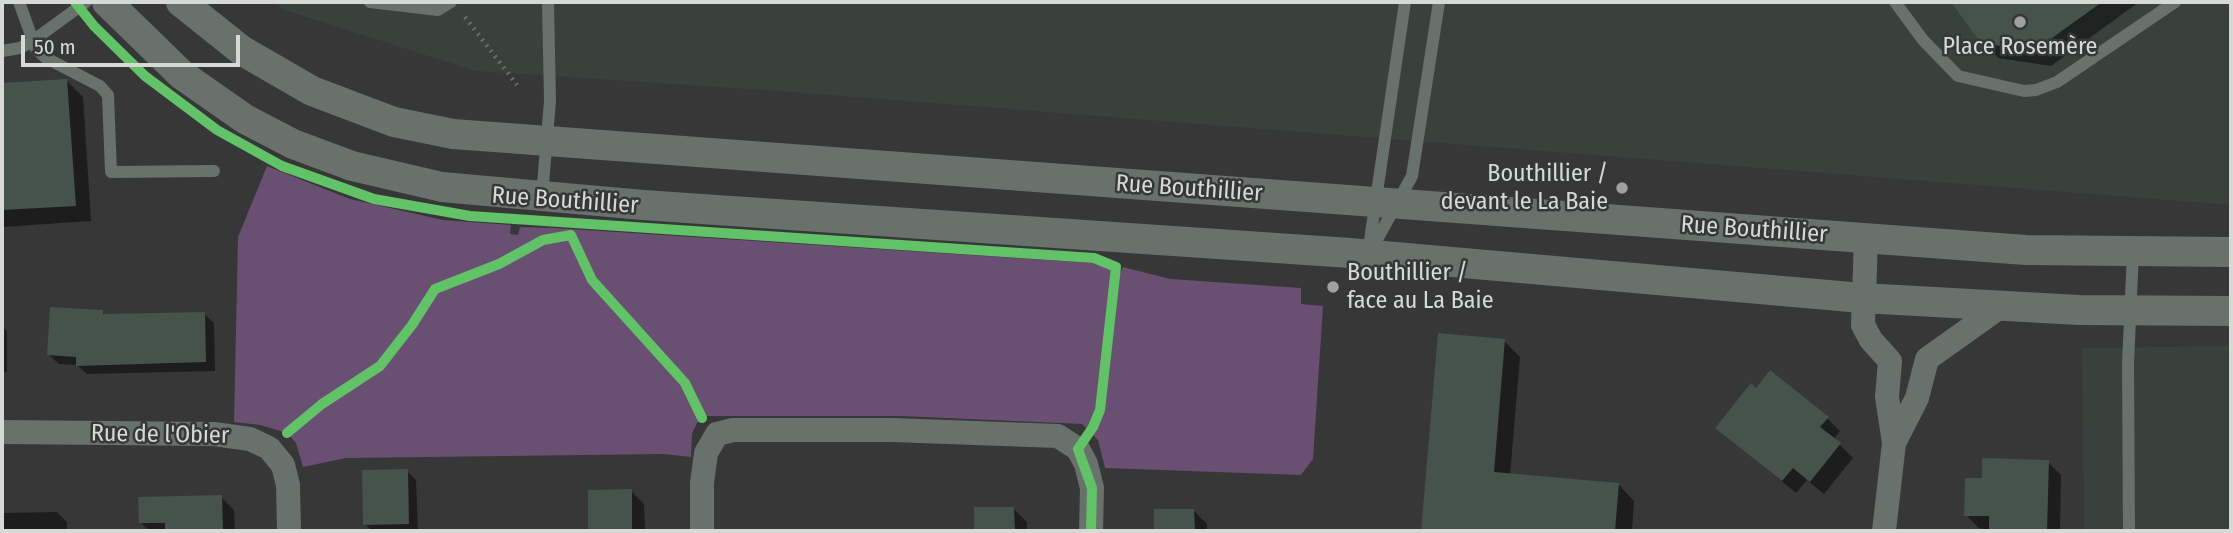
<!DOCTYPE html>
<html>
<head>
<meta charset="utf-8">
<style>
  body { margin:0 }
  #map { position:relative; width:2233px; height:533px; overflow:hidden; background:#363736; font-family:"Fira Sans Condensed",sans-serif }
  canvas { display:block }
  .frame { position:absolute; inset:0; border:4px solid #d7d9d7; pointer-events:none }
  .scale { position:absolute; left:21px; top:35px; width:219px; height:32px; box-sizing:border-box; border:4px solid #d7d9d7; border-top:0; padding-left:9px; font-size:21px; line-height:24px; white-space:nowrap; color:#d7d9d7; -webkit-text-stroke:5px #353836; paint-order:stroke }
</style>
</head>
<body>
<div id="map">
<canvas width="2233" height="533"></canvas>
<div class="frame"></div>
<div class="scale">50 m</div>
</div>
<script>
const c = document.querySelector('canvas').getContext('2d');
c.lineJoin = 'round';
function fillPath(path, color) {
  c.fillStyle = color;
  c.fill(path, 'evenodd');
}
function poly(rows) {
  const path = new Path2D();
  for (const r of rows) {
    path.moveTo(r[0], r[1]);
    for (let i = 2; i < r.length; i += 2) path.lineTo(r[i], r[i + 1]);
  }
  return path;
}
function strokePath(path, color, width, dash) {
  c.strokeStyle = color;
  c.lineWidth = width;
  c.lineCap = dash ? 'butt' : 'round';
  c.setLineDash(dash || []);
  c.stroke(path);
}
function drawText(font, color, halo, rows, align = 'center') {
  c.font = font + ' "Fira Sans Condensed",sans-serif';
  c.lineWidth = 5;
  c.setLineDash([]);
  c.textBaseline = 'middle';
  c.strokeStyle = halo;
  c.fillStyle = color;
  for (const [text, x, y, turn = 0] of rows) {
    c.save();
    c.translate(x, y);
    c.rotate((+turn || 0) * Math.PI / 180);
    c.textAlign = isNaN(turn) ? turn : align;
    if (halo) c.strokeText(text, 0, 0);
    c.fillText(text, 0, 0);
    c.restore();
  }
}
fillPath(poly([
  [274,2,2231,2,2231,205,779,91,475,71,282,9],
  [2231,346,2231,531,2084,531,2082,348]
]), '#39413c');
fillPath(poly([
  [267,166,350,199,443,220,511,225,510,234,518,235,520,227,555,228,1093,263,1120,273,1123,267,1171,279,1301,288,1301,304,1323,306,1313,459,1301,475,1105,468,1098,440,1082,424,901,416,707,416,697,423,692,434,691,457,663,454,346,458,303,467,296,443,287,433,260,425,234,422,238,237]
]), '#694f71');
fillPath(poly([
  [1953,2,2139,2,2051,66,1998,58],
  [67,81,83,97,91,221,2,227,2,85],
  [102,312,107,316,204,314,214,323,215,371,87,374,77,365,59,364,49,355],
  [2,327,7,331,7,372,2,372],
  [1439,335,1504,341,1520,357,1510,476,1619,485,1634,501,1632,531,1423,531],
  [1757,390,1827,418,1840,431,1834,439,1853,458,1824,494,1807,480,1796,493,1717,428],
  [2048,462,2061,475,2060,531,1992,531,1979,528,1966,515],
  [407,471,416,480,418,531,372,531,365,524],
  [631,491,644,504,645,531,590,531,590,492],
  [221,497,234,510,235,531,150,531,141,523],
  [976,509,1014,509,1027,522,1027,531,976,531],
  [1156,510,1194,511,1207,524,1207,531,1156,531],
  [57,512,67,522,67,531,2,531,2,513]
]), '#0007');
fillPath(poly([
  [1951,2,2102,2,2034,51,1981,43],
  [67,79,76,206,2,210,2,83],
  [50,307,103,310,103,314,205,312,206,362,76,366,76,357,47,355],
  [1438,333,1505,339,1494,472,1619,483,1615,531,1421,531],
  [1770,370,1829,417,1820,427,1841,443,1810,482,1793,468,1782,481,1715,428,1751,383,1756,388],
  [1982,458,2049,460,2047,531,1989,530,1989,516,1964,516,1965,478,1982,478],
  [408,469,409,524,363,525,362,470],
  [632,489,632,531,588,531,588,490],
  [222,495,223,531,165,531,165,523,139,523,138,497],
  [974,507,1014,507,1015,531,974,531],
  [1154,509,1194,509,1195,531,1154,531]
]), '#45534c');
strokePath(poly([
  [465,17,517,85]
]), '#696d6b', 4.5, [2, 5]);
strokePath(poly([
  [19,2,36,49,46,58,100,86,108,95,111,172,214,171],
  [370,2,438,10,451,2],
  [1895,2,1923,40,1958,76,2024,91,2036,90,2057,82,2175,2],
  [2,51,20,48,31,42,86,2],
  [542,196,550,101,548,2],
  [1369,247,1405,2],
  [1369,254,1412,176,1439,2],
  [2129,531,2128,364,2133,252]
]), '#69716c', 12);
strokePath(poly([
  [1866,238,1863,325,1871,340,1890,361,1887,397,1894,443,1884,531],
  [2,432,214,434,250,439,269,448,283,465,288,485,289,531],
  [1894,443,1917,398,1927,359,2000,307],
  [702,531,702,483,706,453,717,434,733,430,892,430,1058,436,1078,449,1086,464,1092,488,1091,531]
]), '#69716c', 24);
strokePath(poly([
  [107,2,182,75,245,119,293,144,352,166,442,187,643,205,1350,253,1862,298,2079,310,2231,311],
  [181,2,241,50,312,91,394,122,453,134,2026,250,2231,252]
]), '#69716c', 30);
strokePath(poly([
  [75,2,94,26,145,76,217,130,282,166,374,199,470,216,1094,258,1116,267,1100,410,1093,427,1078,449,1092,488,1091,531],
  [287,433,322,404,380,366,412,325,435,289,499,264,543,240,571,235,592,280,685,383,702,418]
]), '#61c268', 10);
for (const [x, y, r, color] of [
  [2020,22,7,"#9fa09f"],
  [1622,188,7,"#9fa09f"],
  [1333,287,7,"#9fa09f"]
]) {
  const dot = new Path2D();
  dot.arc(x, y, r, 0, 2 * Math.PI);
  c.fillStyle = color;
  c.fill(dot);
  strokePath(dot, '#353836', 2.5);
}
drawText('24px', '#d7d9d7', '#353836', [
  ["Place Rosemère",2020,47],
  ["Bouthillier /",1608,174,"right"],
  ["devant le La Baie",1608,202,"right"],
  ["Bouthillier /",1347,273,"left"],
  ["face au La Baie",1347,301,"left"]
]);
drawText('24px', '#d7d9d7', '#353836', [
  ["Rue Bouthillier",1189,189,4],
  ["Rue Bouthillier",565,201,4],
  ["Rue Bouthillier",1754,230,4],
  ["Rue de l'Obier",160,435,1]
]);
</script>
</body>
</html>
